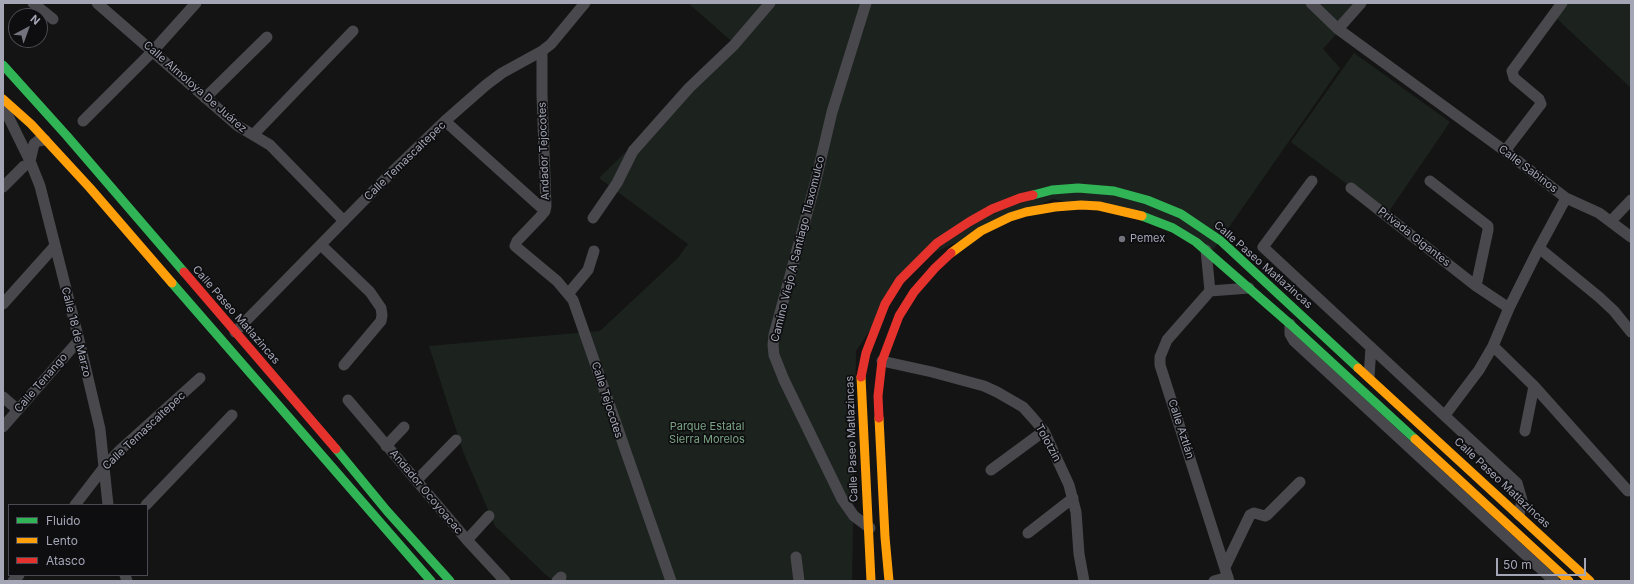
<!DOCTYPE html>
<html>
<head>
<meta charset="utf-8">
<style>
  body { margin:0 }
  #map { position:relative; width:1634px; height:584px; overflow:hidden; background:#141414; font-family:Inter,sans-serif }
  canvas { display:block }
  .frame { position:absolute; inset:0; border:4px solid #a4a6b6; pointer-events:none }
  .legend { position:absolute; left:8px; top:504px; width:140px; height:72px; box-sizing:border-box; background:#0e0e10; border:1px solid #4a4b52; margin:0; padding:5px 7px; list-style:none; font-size:12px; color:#a4a6b6 }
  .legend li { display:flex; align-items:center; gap:8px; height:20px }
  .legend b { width:20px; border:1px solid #4a4b52 }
  .north { position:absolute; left:8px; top:8px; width:40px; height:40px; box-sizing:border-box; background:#0e0e10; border:1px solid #4a4b52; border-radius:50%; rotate:41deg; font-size:11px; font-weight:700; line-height:16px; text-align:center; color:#a4a6b6 }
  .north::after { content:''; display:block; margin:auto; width:14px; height:18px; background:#72737d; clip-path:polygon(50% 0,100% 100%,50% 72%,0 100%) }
  .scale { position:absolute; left:1496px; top:558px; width:90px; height:18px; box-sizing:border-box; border:2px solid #a4a6b6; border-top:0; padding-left:5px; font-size:12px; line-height:14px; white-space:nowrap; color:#a4a6b6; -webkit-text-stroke:3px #0e0e10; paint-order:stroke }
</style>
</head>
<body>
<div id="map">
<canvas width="1634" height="584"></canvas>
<div class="frame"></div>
<ul class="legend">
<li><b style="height:5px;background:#30b455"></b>Fluido</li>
<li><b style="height:5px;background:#ff9f0a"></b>Lento</li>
<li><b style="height:5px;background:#e5322d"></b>Atasco</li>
</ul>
<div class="north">N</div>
<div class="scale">50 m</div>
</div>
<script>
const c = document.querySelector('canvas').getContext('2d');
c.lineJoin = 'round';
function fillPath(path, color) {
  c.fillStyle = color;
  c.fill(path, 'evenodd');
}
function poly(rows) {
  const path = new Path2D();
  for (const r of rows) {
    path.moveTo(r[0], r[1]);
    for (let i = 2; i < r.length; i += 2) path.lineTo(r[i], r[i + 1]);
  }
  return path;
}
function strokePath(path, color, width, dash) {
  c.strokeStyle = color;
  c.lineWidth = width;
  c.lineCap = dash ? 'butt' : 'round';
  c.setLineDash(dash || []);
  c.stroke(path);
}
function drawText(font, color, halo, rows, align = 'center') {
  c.font = font + ' Inter,sans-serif';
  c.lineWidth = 3.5;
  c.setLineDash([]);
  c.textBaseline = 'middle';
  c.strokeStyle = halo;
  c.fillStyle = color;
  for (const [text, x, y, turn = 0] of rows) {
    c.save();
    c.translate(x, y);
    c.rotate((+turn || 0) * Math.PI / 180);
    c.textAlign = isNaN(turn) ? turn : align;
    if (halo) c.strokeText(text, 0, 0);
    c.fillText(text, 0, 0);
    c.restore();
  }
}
fillPath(poly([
  [688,3,1364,3,1323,49,1340,68,1211,253,1169,225,1053,199,915,261,856,351,852,581,554,581,546,575,495,526,464,454,429,346,600,331,678,258,688,244,599,178,736,45],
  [1564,3,1631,3,1631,88,1554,16],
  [1354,53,1450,122,1387,214,1291,142]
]), '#1c231e');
strokePath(poly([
  [33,3,53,19],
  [97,3,238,126,270,145,344,221],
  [866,3,832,112,815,184,774,335,773,345,774,355,784,380,842,499,854,516,870,528],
  [1311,3,1338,29,1505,151,1566,198,1599,213,1631,237],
  [1338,29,1361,3],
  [542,51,542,95,546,206,545,211,540,217,517,241,515,246,557,281,573,300,671,581],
  [205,98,267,37],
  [3,106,30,161,40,186,79,340,100,429,108,505],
  [83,121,153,51,196,3],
  [445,121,545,211],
  [253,135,353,31],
  [1505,151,1541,104,1539,99,1514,78,1512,71,1562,3],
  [30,161,34,144,38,141,45,140],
  [1312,181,1263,247,1517,483,1522,500,1519,515],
  [1430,181,1488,226,1488,230,1476,286],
  [3,187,24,166],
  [1351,188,1476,286,1509,308],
  [593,218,617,183,633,151,689,88,734,45,770,3],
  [1611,221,1631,200],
  [321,245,370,292,381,308,382,315,381,321,344,365],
  [1539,248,1599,297,1614,311,1631,332],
  [1206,250,1210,291],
  [568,294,588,270,594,251],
  [3,304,54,247],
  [1290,324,1290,334,1294,341,1554,581],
  [235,332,388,176,445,121,486,85,502,73,542,51,551,44,585,3],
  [1493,346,1534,386,1628,491],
  [882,361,932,372,984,386,997,392,1023,407,1032,417,1044,431,1069,485,1076,512,1079,554,1084,581],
  [1369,377,1371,347],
  [3,397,18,410],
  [348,400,467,540,505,581],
  [1445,415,1479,370,1493,346,1509,308,1539,248,1566,198],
  [3,427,79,340],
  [1525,431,1534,386],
  [386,446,404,427],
  [991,470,1044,431],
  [417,480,456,440],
  [75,505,105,466,120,450,200,378],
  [146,505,232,415],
  [1028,533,1073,498],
  [467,540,489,516],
  [796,557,799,581],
  [1225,567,1250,515,1254,513,1265,516,1267,515,1300,482],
  [125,575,127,581],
  [13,581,19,575],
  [557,581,561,577],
  [1214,581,1228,577],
  [1229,581,1160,365,1160,357,1167,340,1210,291,1249,288]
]), '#48484d', 11);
strokePath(poly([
  [3,65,67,136,184,272],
  [1033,195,1052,190,1078,188,1114,191,1147,200,1181,214,1221,241,1358,368],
  [1142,216,1173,228,1196,242,1290,324,1415,439],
  [172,283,431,581],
  [336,449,387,511,450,581]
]), '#30b455', 9);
strokePath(poly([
  [3,99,31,124,90,188,172,283],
  [951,253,981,231,1010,217,1026,212,1055,207,1081,205,1099,206,1142,216],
  [1358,368,1590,581],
  [861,377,871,581],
  [879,418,885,537,889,581],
  [1415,439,1569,581]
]), '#ff9f0a', 9);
strokePath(poly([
  [184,272,336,449],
  [861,377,866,353,885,304,900,280,937,243,969,222,992,209,1020,198,1033,195],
  [879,418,878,396,882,361,899,316,914,292,935,268,951,253]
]), '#e5322d', 9);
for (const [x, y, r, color] of [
  [1122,239,4,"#72737d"]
]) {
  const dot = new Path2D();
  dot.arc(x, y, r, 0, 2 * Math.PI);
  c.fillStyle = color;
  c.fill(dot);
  strokePath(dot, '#0e0e10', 1.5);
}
drawText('11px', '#a4a6b6', '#0e0e10', [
  ["Calle Almoloya De Juárez",195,87,41],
  ["Andador Tejocotes",544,151,-92],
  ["Calle Temascaltepec",405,161,-44],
  ["Calle Sabinos",1528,169,37],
  ["Privada Gigantes",1414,237,38],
  ["Camino Viejo A Santiago Tlaxomulco",798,249,-76],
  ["Calle Paseo Matlazincas",1263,265,41],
  ["Calle Paseo Matlazincas",236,315,49],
  ["Calle 18 de Marzo",76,332,76],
  ["Calle Tenango",41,383,-49],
  ["Calle Tejocotes",607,400,72],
  ["Calle Aztlán",1181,429,72],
  ["Calle Temascaltepec",144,431,-43],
  ["Calle Paseo Matlazincas",852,439,-92],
  ["Tolotzin",1048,443,61],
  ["Calle Paseo Matlazincas",1502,483,43],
  ["Andador Ocoyoacac",426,492,50]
]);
drawText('11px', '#a4a6b6', '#0e0e10', [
  ["Pemex",1130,239]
], 'left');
drawText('11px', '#7aa283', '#0e0e10', [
  ["Parque Estatal",707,427],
  ["Sierra Morelos",707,440]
]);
</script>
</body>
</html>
